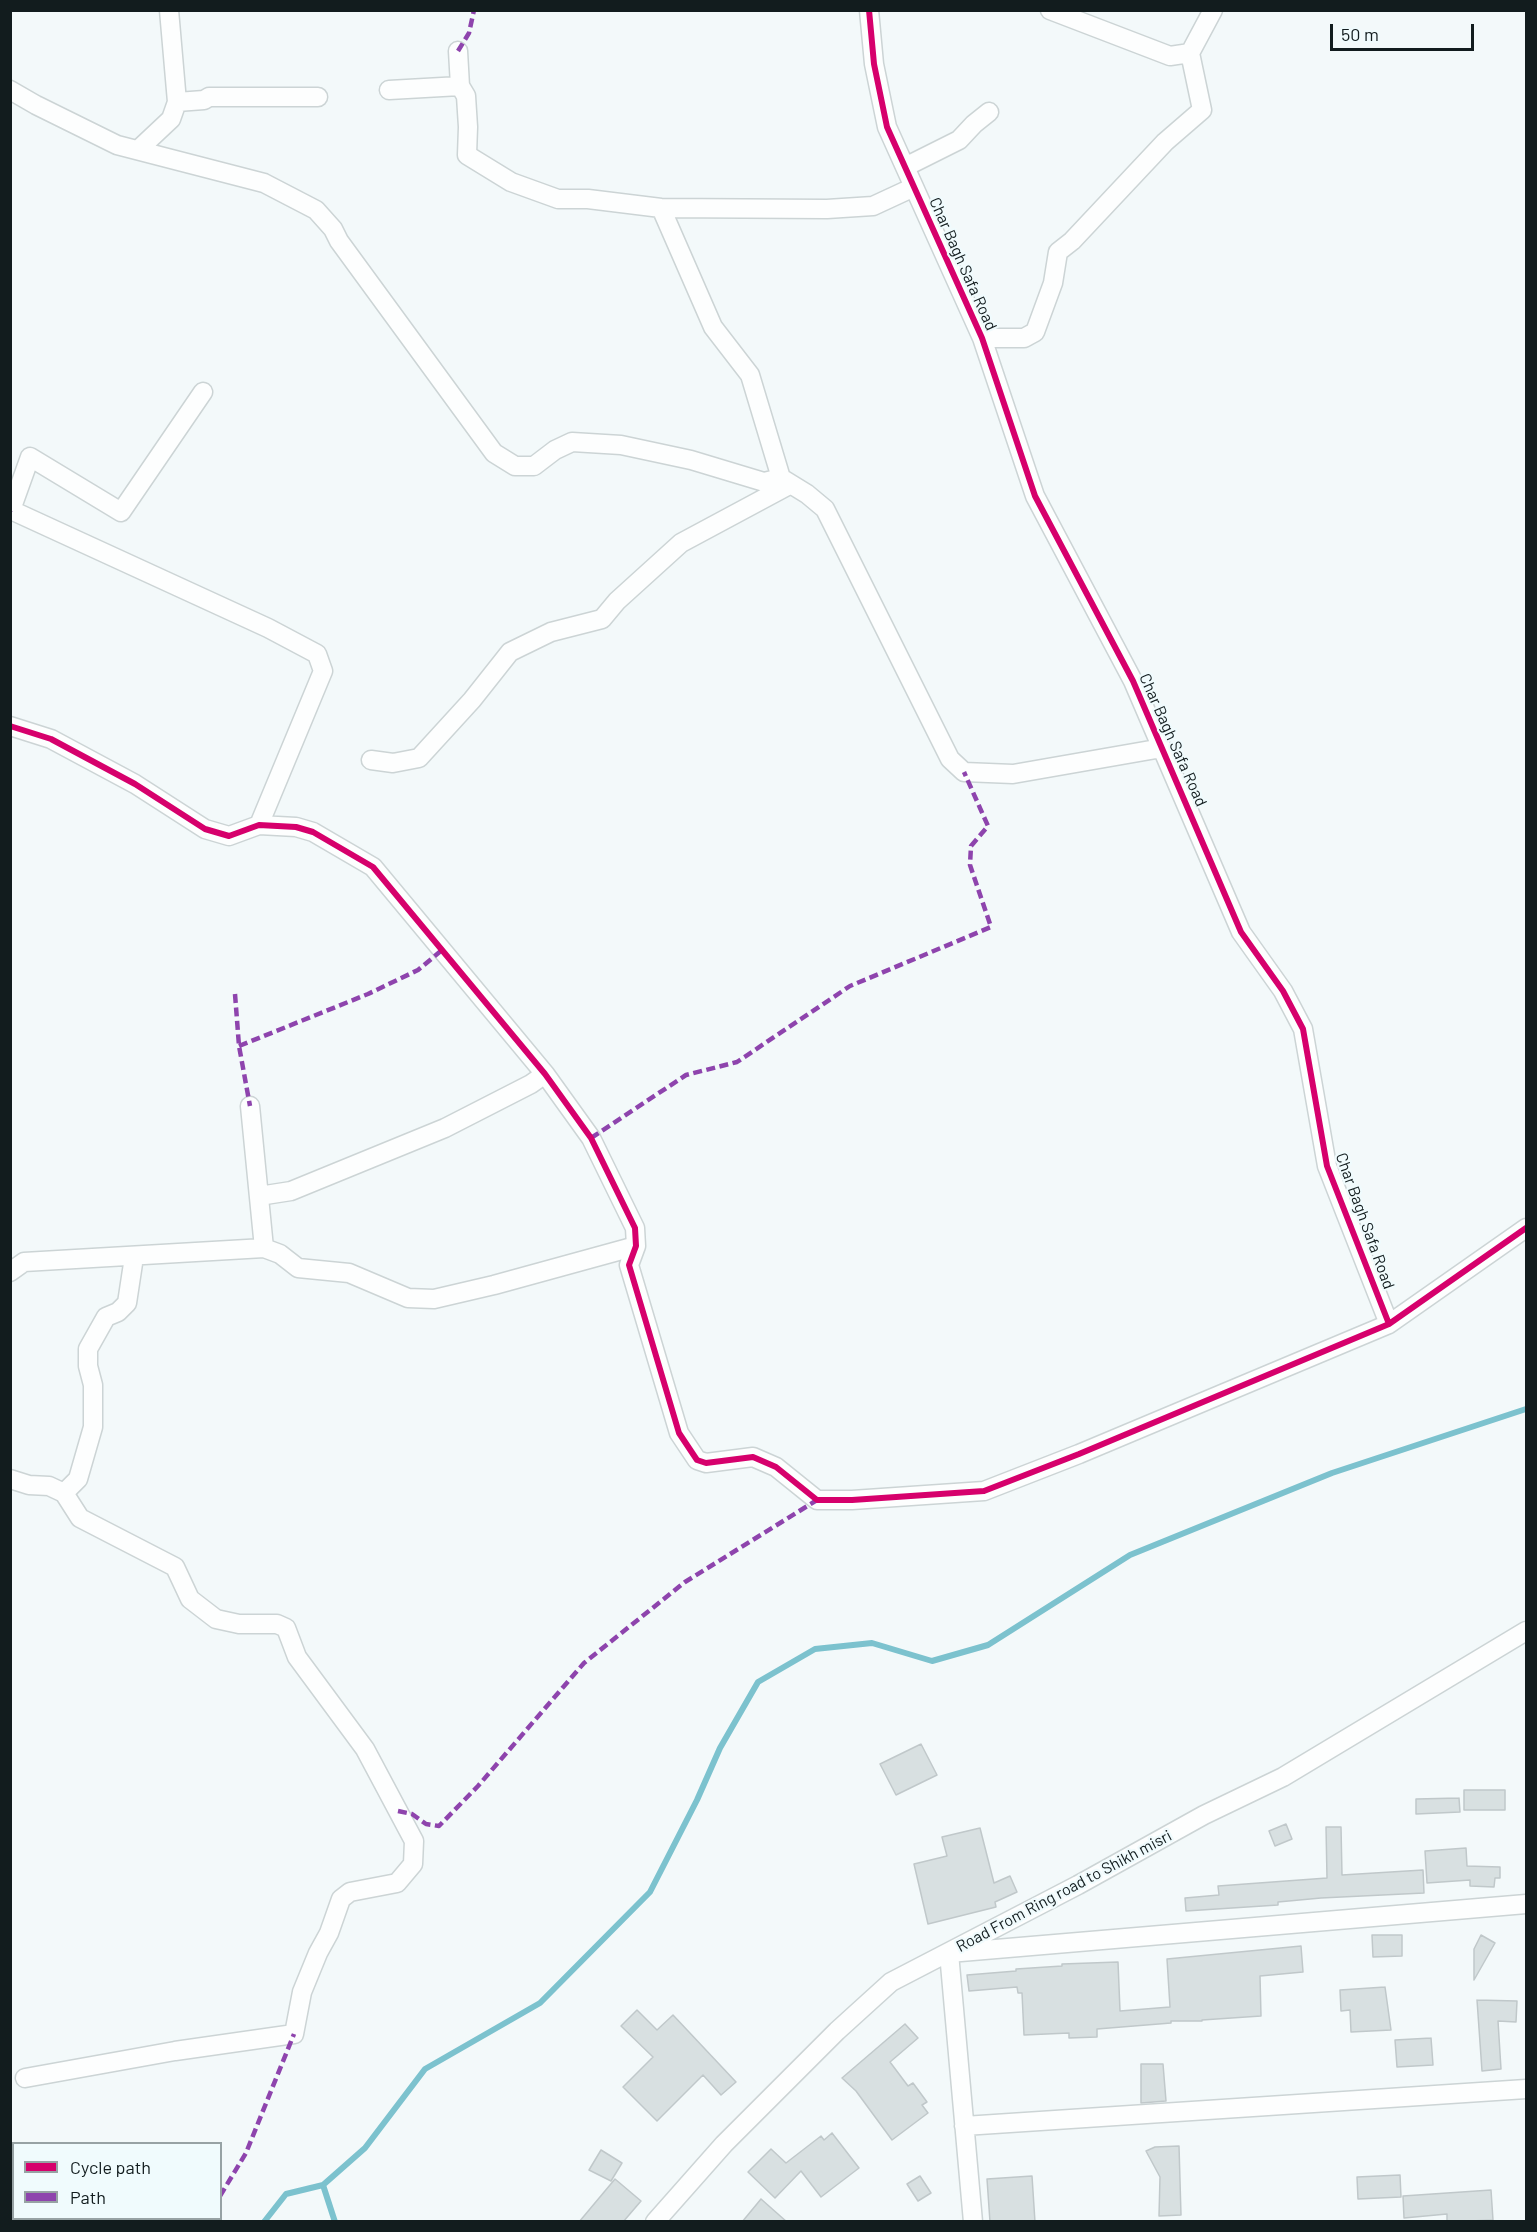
<!DOCTYPE html>
<html>
<head>
<meta charset="utf-8">
<style>
  body { margin:0 }
  #map { position:relative; width:1537px; height:2232px; overflow:hidden; background:#f3f9fa; font-family:Barlow,sans-serif }
  canvas { display:block }
  .frame { position:absolute; inset:0; border:12px solid #121c1e; pointer-events:none }
  .legend { position:absolute; left:12px; top:2142px; width:210px; height:78px; box-sizing:border-box; background:#f0fbfd; border:2px solid #97a2a4; margin:0; padding:8px 10px; list-style:none; font-size:18px; color:#121c1e }
  .legend li { display:flex; align-items:center; gap:12px; height:30px }
  .legend b { width:30px; border:2px solid #97a2a4 }
  .scale { position:absolute; left:1330px; top:24px; width:144px; height:27px; box-sizing:border-box; border:3px solid #121c1e; border-top:0; padding-left:8px; font-size:18px; line-height:21px; white-space:nowrap; color:#121c1e; -webkit-text-stroke:4px #f0fbfd; paint-order:stroke }
</style>
</head>
<body>
<div id="map">
<canvas width="1537" height="2232"></canvas>
<div class="frame"></div>
<ul class="legend">
<li><b style="height:8px;background:#d6006c"></b>Cycle path</li>
<li><b style="height:8px;background:#8e44ad"></b>Path</li>
</ul>
<div class="scale">50 m</div>
</div>
<script>
const c = document.querySelector('canvas').getContext('2d');
c.lineJoin = 'round';
function poly(rows) {
  const path = new Path2D();
  for (const r of rows) {
    path.moveTo(r[0], r[1]);
    for (let i = 2; i < r.length; i += 2) path.lineTo(r[i], r[i + 1]);
  }
  return path;
}
function strokePath(path, color, width, dash) {
  c.strokeStyle = color;
  c.lineWidth = width;
  c.lineCap = dash ? 'butt' : 'round';
  c.setLineDash(dash || []);
  c.stroke(path);
}
function fillPath(path, color) {
  c.fillStyle = color;
  c.fill(path, 'evenodd');
}
function drawText(font, color, halo, rows, align = 'center') {
  c.font = font + ' Barlow,sans-serif';
  c.lineWidth = 4.5;
  c.setLineDash([]);
  c.textBaseline = 'middle';
  c.strokeStyle = halo;
  c.fillStyle = color;
  for (const [text, x, y, turn = 0] of rows) {
    c.save();
    c.translate(x, y);
    c.rotate((+turn || 0) * Math.PI / 180);
    c.textAlign = isNaN(turn) ? turn : align;
    if (halo) c.strokeText(text, 0, 0);
    c.fillText(text, 0, 0);
    c.restore();
  }
}
strokePath(poly([
  [323,2185,335,2222],
  [264,2222,286,2194,323,2185,365,2148,425,2069,540,2003,650,1892,697,1800,720,1748,758,1682,815,1649,872,1643,932,1661,988,1645,1130,1555,1332,1473,1526,1409]
]), '#7cc2ce', 6);
const building = poly([
  [921,1744,937,1775,896,1795,880,1764,921,1744],
  [1464,1790,1505,1790,1505,1810,1464,1810,1464,1790],
  [1459,1798,1460,1812,1416,1814,1416,1799,1459,1798],
  [1286,1824,1292,1839,1275,1846,1269,1831,1286,1824],
  [1326,1827,1341,1827,1342,1875,1423,1870,1424,1893,1321,1898,1278,1902,1278,1905,1186,1911,1185,1898,1219,1895,1218,1886,1327,1878,1326,1827],
  [980,1828,994,1883,1010,1876,1017,1892,995,1902,996,1907,928,1924,914,1864,947,1856,942,1837,980,1828],
  [1466,1848,1467,1866,1500,1867,1500,1878,1495,1878,1494,1887,1470,1886,1470,1880,1427,1883,1425,1851,1466,1848],
  [1372,1935,1402,1935,1402,1956,1373,1957,1372,1935],
  [1481,1935,1495,1943,1474,1980,1474,1949,1481,1935],
  [1301,1946,1303,1972,1260,1976,1261,2016,1202,2020,1202,2021,1171,2021,1171,2023,1097,2029,1097,2037,1069,2038,1069,2033,1024,2035,1022,1993,1018,1993,1017,1987,969,1991,967,1975,1016,1971,1016,1969,1062,1966,1062,1964,1118,1962,1120,2011,1170,2007,1167,1959,1301,1946],
  [1385,1987,1391,2030,1351,2032,1350,2010,1341,2011,1340,1990,1385,1987],
  [1477,2000,1517,2001,1516,2022,1498,2021,1501,2069,1482,2071,1477,2000],
  [637,2010,657,2030,673,2015,736,2082,721,2095,703,2075,657,2121,623,2087,653,2057,621,2026,637,2010],
  [905,2024,918,2038,890,2062,908,2086,913,2083,927,2102,922,2105,928,2113,892,2140,856,2091,842,2078,905,2024],
  [1431,2038,1433,2065,1397,2067,1395,2040,1431,2038],
  [1141,2064,1163,2064,1166,2101,1141,2103,1141,2064],
  [832,2133,859,2168,821,2197,801,2171,775,2198,748,2172,771,2149,786,2163,821,2136,824,2140,832,2133],
  [1179,2146,1181,2215,1159,2216,1160,2177,1146,2151,1155,2147,1179,2146],
  [601,2150,622,2163,611,2181,589,2170,601,2150],
  [1400,2175,1401,2197,1358,2199,1357,2177,1400,2175],
  [920,2176,931,2193,918,2201,907,2184,920,2176],
  [1032,2176,1035,2222,990,2222,987,2179,1032,2176],
  [615,2179,641,2201,623,2222,579,2222,615,2179],
  [1491,2190,1493,2220,1447,2222,1447,2214,1404,2218,1403,2196,1491,2190],
  [761,2199,787,2222,742,2222,761,2199]
]);
fillPath(building, '#d8e0e1');
strokePath(building, '#c0c8ca', 1.5);
const minor = poly([
  [869,10,874,64,887,127,982,338,1035,496,1133,681,1241,932,1283,991,1303,1029,1327,1166,1389,1324,1526,1228],
  [1050,10,1170,56,1190,53],
  [458,51,460,86,466,96,468,127,467,155,511,182,558,199,588,199,661,208,827,209,873,206,914,187],
  [10,90,36,105,117,145,264,183,316,210,333,229,339,241,494,453,515,466,534,466,555,450,572,442,621,445,691,460,764,482,781,478],
  [389,90,460,86],
  [177,102,204,100,209,97,318,97],
  [138,150,171,119,177,102,169,10],
  [905,167,959,140,974,124,989,112],
  [661,208,713,327,750,375,781,478,807,494,825,509,950,759,964,772,1013,774,1162,748],
  [982,338,1024,338,1035,332,1053,283,1058,252,1072,241,1165,142,1202,110,1190,53,1213,10],
  [203,392,121,512,30,457,11,510,268,628,317,654,323,671,259,825],
  [10,726,51,739,135,784,205,829,229,836,259,825,296,827,313,832,373,867,545,1074,591,1138,635,1228,636,1246,629,1265,679,1433,697,1460,706,1463,753,1457,776,1467,817,1500,852,1500,984,1491,1079,1454,1389,1324],
  [371,760,393,763,419,758,472,700,510,652,551,632,602,619,617,601,681,543,791,484],
  [250,1106,264,1248],
  [259,1196,291,1191,445,1128,531,1084,545,1074],
  [10,1272,24,1262,264,1248,280,1254,298,1268,349,1273,408,1298,434,1299,494,1285,636,1246],
  [10,1479,29,1485,49,1486,64,1493,80,1518,175,1567,190,1599,216,1619,239,1624,277,1624,286,1628,297,1657,365,1749,414,1841,413,1864,397,1883,350,1892,341,1899,329,1933,318,1953,302,1992,294,2034,175,2051,25,2078],
  [64,1493,78,1479,93,1427,93,1385,88,1366,88,1349,106,1317,118,1312,127,1303,134,1257],
  [964,2126,1526,2089],
  [655,2222,724,2144,837,2031,891,1982,1078,1885,1204,1815,1283,1777,1526,1631],
  [973,2222,949,1953,1526,1904]
]);
strokePath(minor, '#ccd4d5', 21);
strokePath(minor, '#fdfefe', 18);
strokePath(poly([
  [458,51,469,33,474,10],
  [10,511,11,510],
  [235,994,239,1046,250,1106],
  [239,1046,368,994,418,970,442,950],
  [591,1138,686,1075,737,1062,850,986,991,927,970,865,971,846,988,826,964,772],
  [398,1811,412,1814,426,1824,439,1826,478,1786,584,1663,685,1582,817,1500],
  [220,2196,246,2153,294,2034],
  [204,2222,206,2218]
]), '#8e44ad', 4.5, [9, 4.5]);
strokePath(poly([
  [869,10,874,64,887,127,982,338,1035,496,1133,681,1241,932,1283,991,1303,1029,1327,1166,1389,1324,1526,1228],
  [10,726,51,739,135,784,205,829,229,836,259,825,296,827,313,832,373,867,545,1074,591,1138,635,1228,636,1246,629,1265,679,1433,697,1460,706,1463,753,1457,776,1467,817,1500,852,1500,984,1491,1079,1454,1389,1324]
]), '#d6006c', 6);
drawText('16px', '#121c1e', '#f0fbfd', [
  ["Char Bagh Safa Road",963,264,66],
  ["Char Bagh Safa Road",1173,740,66],
  ["Char Bagh Safa Road",1365,1221,70],
  ["Road From Ring road to Shikh misri",1064,1891,-28]
]);
</script>
</body>
</html>
